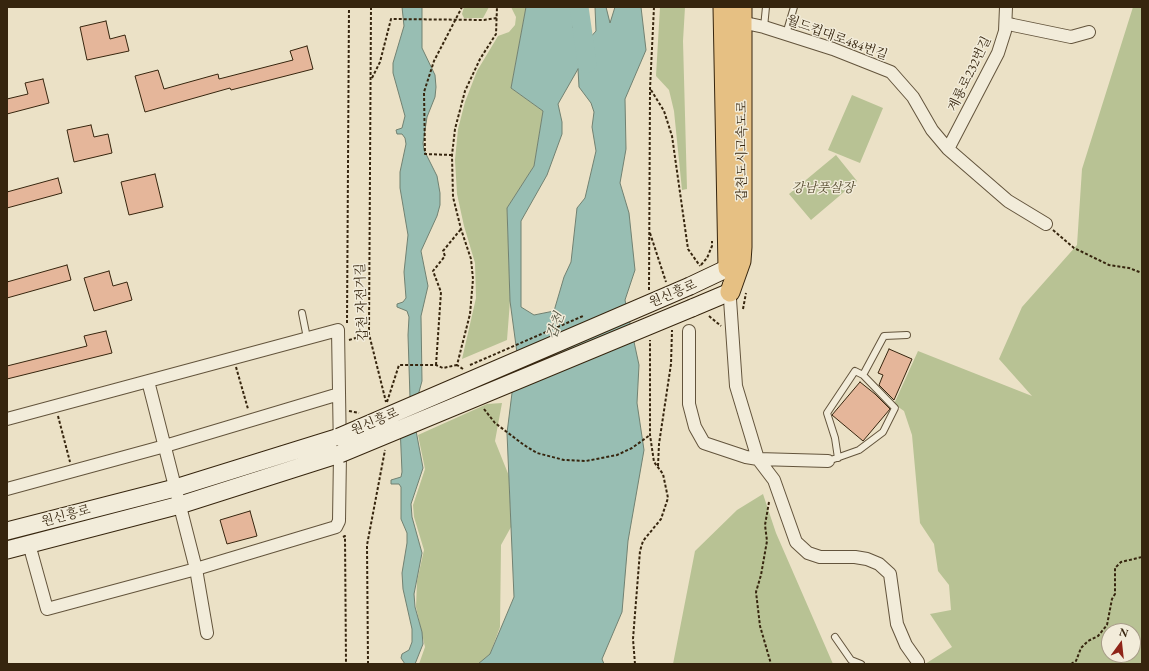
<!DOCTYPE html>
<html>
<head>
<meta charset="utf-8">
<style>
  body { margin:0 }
  #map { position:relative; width:1149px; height:671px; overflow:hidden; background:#ebe1c6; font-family:"EB Garamond",serif }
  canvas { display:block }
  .frame { position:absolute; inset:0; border:8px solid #36250e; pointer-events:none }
  .north { position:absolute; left:1101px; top:623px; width:40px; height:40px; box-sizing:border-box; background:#f2ecda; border:1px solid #a79c88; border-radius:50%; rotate:15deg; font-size:11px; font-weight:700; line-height:16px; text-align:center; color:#36250e }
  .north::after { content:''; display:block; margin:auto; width:14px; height:18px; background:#8f2418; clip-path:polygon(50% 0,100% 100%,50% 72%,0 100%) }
</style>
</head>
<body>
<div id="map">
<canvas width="1149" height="671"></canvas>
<div class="frame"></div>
<div class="north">N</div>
</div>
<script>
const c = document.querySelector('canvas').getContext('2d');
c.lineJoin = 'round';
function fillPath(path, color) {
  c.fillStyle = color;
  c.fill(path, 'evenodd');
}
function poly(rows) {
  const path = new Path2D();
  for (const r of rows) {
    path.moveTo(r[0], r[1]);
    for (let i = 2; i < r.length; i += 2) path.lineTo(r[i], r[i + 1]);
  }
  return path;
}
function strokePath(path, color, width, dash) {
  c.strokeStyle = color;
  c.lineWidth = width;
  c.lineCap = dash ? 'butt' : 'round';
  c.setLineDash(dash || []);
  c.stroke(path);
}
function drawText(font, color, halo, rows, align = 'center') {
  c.font = font + ' "EB Garamond","Noto Serif KR",serif';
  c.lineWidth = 3;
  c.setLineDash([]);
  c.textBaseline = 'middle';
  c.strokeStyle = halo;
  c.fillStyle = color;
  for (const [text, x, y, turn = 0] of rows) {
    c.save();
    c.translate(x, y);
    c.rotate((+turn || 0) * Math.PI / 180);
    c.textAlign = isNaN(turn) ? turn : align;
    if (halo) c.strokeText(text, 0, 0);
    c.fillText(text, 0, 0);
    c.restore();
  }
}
fillPath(poly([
  [464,7,489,7,483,18,464,18,462,14],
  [511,7,526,7,511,88,543,111,534,166,507,208,510,301,507,340,462,359,476,298,475,263,464,226,457,194,455,160,458,129,465,102,477,71,498,36,509,32,515,25,516,17],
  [660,7,685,7,683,41,687,189,682,190,674,111,669,90,656,76],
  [1133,7,1142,7,1142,664,925,664,952,647,930,614,951,610,949,585,938,571,934,544,920,523,912,435,904,411,894,404,918,351,1032,396,999,359,1022,307,1077,245,1082,169],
  [1109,631,1133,631,1133,655,1109,655],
  [852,95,883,108,860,163,828,150],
  [836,155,857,181,811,220,789,194],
  [502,403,495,441,509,476,511,527,501,545,500,627,490,654,478,664,419,664,425,647,416,607,417,581,424,550,414,517,413,505,425,469,418,435,487,404],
  [763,494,776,533,833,664,673,664,695,551,737,510]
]), '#b8c294');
const water = poly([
  [402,7,422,7,422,48,435,75,436,87,435,97,427,117,423,143,424,150,437,176,440,193,440,205,437,216,421,251,428,286,421,316,422,381,416,403,414,420,423,468,411,504,412,517,422,553,414,594,415,607,422,632,423,644,415,664,405,664,401,658,402,654,409,650,412,642,412,629,403,589,402,573,407,543,407,533,401,519,401,487,399,484,391,484,391,480,401,477,402,472,400,426,410,398,408,335,409,317,407,311,397,307,397,304,403,302,406,298,404,272,408,235,400,188,400,172,406,144,405,138,402,134,397,134,396,130,402,128,405,116,393,73,393,63,404,26,402,7],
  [526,7,574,7,573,28,587,41,596,31,595,7,606,7,610,23,615,7,641,7,646,50,625,99,626,149,620,183,629,213,635,270,625,300,639,365,637,403,644,450,628,541,622,612,602,659,604,664,478,664,490,654,514,597,507,433,517,353,510,301,507,208,534,166,543,111,511,88,526,7],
  [578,69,579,87,591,103,594,112,592,127,596,151,585,198,577,208,571,262,564,277,554,311,534,315,521,307,521,221,547,175,562,134,562,122,558,104,578,69]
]);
fillPath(water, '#98beb3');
strokePath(water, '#718171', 1);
strokePath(poly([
  [579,7,587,63]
]), '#98beb3', 19);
const building = poly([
  [106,21,110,39,125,35,129,51,87,60,80,27,106,21],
  [307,46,313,69,231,90,230,88,145,112,135,76,158,70,164,89,218,74,219,79,293,60,290,51,307,46],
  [43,79,49,103,7,114,7,99,28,94,25,83,43,79],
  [91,125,94,137,108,134,112,153,74,162,67,130,91,125],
  [155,174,163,207,129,215,121,182,155,174],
  [58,178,62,193,7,208,7,192,58,178],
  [67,265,71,280,7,298,7,282,67,265],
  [109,271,113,286,127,282,132,300,94,311,84,278,109,271],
  [106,331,112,353,7,379,7,366,87,346,84,336,106,331],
  [889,349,912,359,894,400,879,385,883,375,878,373,889,349],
  [860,382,875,394,890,409,863,441,832,415,860,382],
  [250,511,257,536,227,544,220,520,250,511]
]);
fillPath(building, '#e5b69a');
strokePath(building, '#36250e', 1);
const lane = poly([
  [764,27,766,7],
  [786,34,794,7],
  [302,313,307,338],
  [838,458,835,438,827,413,855,371,863,375],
  [828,461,859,450,883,432,895,408,863,375,884,336,907,335],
  [835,637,851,660,861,664]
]);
const street = poly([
  [736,21,764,27,833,49,891,72,913,97,932,130,948,149,1008,201,1046,224],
  [1006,23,1013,25,1071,37,1089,32],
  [948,149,998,53,1005,31,1006,7],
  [729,285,736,386,758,459,828,461],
  [689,331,689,404,695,427,704,443,746,457,758,459,774,480,796,542,808,553,820,557,855,557,867,559,879,564,890,574,897,624,906,645,918,662],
  [148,381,196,569,207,633],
  [7,419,338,330,340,454,339,521,336,527,196,569,47,609,29,544],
  [7,489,165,446,339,394]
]);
const secondary = poly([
  [690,286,728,268],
  [692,308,730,292],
  [7,531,175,488,339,437],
  [7,550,180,505,340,454]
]);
const primary = poly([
  [723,7,728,268],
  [730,292,741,261,742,247,742,7]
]);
strokePath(lane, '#63543c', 8);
strokePath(street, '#63543c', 14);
strokePath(secondary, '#36250e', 19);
strokePath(primary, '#36250e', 21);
strokePath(poly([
  [371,7,369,334,386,402],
  [372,78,380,62,391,19,484,20,497,18],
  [651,90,664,111,672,136,688,249,700,266],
  [452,155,425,154,424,92,434,61,462,7],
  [1053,230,1074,248,1109,265,1129,268,1142,273],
  [650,233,666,282],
  [701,265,707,258,712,246,712,241],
  [649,290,650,89,654,7],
  [743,309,746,293],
  [709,316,721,326],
  [347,323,349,7],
  [349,340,369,334],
  [436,365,441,292,433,271,445,256,443,251,461,229],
  [236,367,248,409],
  [463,369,457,365,470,314,473,279,471,259,461,229,453,197,452,155,455,129,465,91,480,59,496,34,497,7],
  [387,402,399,365,436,365,443,368,457,365],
  [484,409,495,423,524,445,537,453,564,460,586,461,617,455,632,448,650,435],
  [349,411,359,413],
  [58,416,70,462],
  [658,466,659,444,671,364,672,330],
  [769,502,765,525,767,541,761,575,756,592,760,626,771,664],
  [343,537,345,536,346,664],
  [368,664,367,545,385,450],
  [635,664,633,639,640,551,643,541,661,519,668,498,663,474,654,462,650,435,650,340],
  [1071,664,1076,661,1081,648,1088,641,1098,636,1107,625,1112,599,1115,594,1115,568,1121,562,1142,557]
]), '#36250e', 2, [3, 2]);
strokePath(lane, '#f2ecda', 6);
strokePath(street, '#f2ecda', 12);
strokePath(secondary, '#f2ecda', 17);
strokePath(primary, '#e6c083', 19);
const secondaryBridge = poly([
  [339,437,690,286],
  [340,454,692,308]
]);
strokePath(secondaryBridge, '#36250e', 19, []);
strokePath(poly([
  [470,365,583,316]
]), '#36250e', 2, [3, 2]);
strokePath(secondaryBridge, '#f2ecda', 17);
drawText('13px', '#36250e', '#f2ecda', [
  ["월드컵대로484번길",837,38,20],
  ["계룡로232번길",970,74,-64],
  ["갑천도시고속도로",742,151,-90],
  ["원신흥로",673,294,-23],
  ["갑천 자전거길",362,302,-92],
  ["원신흥로",375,422,-23],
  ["원신흥로",66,516,-15]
]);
drawText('italic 13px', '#564c30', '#f2ecda', [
  ["강남풋살장",823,188]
]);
drawText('italic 14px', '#535340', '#f2ecda', [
  ["갑천",556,326,-70]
]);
</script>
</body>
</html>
